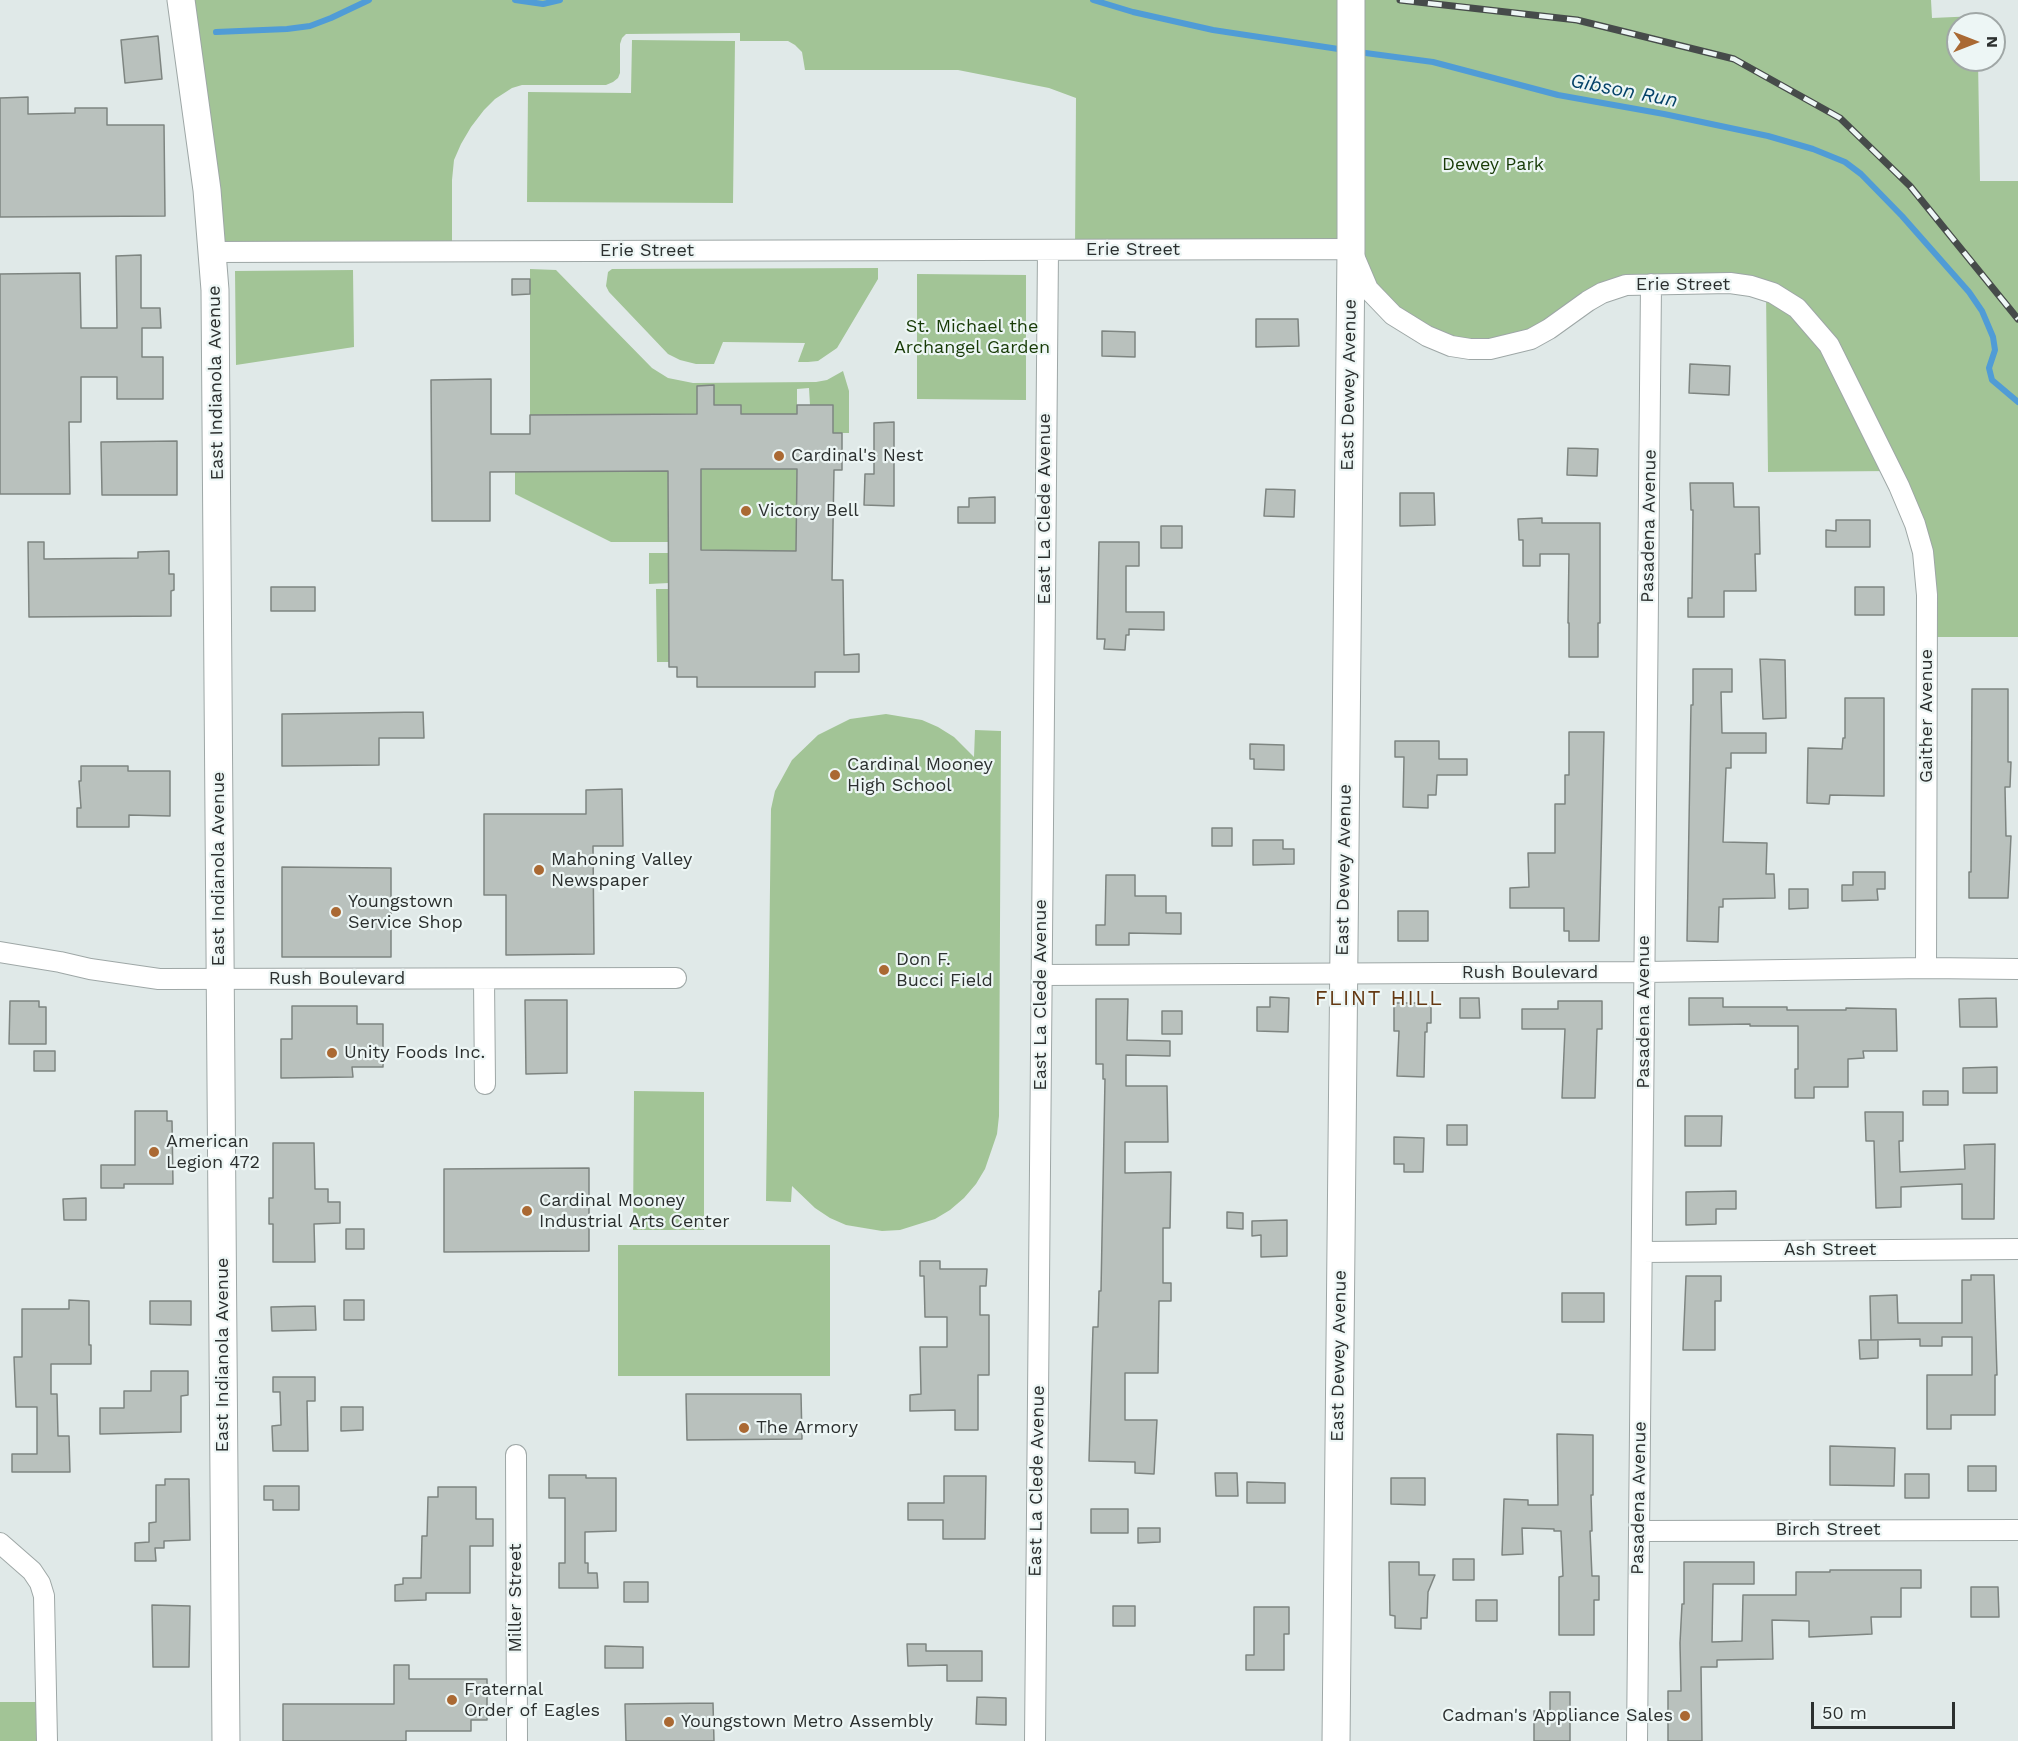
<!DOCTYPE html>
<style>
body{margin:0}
#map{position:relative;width:2018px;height:1741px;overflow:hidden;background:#e0e9e8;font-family:"Work Sans",sans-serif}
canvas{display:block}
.north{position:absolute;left:1946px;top:12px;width:60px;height:60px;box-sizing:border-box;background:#edf6f5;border:2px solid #a0a7a6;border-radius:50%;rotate:90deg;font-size:16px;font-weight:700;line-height:24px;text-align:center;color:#2c302f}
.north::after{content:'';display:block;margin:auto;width:21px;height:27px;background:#aa6933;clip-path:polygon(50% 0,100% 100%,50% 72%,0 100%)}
.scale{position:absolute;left:1811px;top:1702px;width:144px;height:27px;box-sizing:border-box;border:3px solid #2c302f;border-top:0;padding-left:8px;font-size:18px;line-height:21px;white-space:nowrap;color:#2c302f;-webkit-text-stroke:4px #edf6f5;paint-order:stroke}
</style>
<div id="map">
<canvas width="2018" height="1741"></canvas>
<div class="north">N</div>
<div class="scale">50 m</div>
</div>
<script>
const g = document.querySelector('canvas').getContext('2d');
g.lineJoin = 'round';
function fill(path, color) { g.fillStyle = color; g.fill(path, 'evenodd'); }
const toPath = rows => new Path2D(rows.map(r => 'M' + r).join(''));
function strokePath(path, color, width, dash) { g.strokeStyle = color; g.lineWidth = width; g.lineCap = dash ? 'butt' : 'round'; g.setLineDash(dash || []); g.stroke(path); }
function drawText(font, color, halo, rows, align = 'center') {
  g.font = font + ' "Work Sans",sans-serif'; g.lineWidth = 4.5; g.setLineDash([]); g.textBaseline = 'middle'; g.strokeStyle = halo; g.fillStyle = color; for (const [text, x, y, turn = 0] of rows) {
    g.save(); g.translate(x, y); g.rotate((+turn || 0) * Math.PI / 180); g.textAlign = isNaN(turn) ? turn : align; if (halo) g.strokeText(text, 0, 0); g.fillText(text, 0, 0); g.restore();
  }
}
const green = toPath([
 [181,0,1931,0,1932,18,1977,16,1978,24,1958,24,1958,60,1978,60,1980,181,2018,181,2018,637,1927,637,1927,595,1892,471,1768,472,1766,291,1618,287,1549,329,1470,349,1393,315,1350,249,1075,250,1076,98,1049,88,958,70,805,70,802,52,795,45,788,41,740,41,740,33,626,34,622,38,620,44,620,73,618,78,613,82,606,85,522,85,512,88,495,99,484,110,471,127,461,144,454,160,452,180,452,252,212,252],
 [632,40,735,41,733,203,527,202,528,92,631,93],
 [878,268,878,279,837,348,818,361,808,362,798,362,805,343,723,342,714,364,696,364,680,360,668,354,609,292,606,286,608,272,612,269],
 [530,269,556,270,652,368,668,378,693,383,816,382,827,380,843,371,849,391,849,433,833,433,833,405,810,405,809,388,797,389,797,414,741,414,741,405,714,405,713,385,697,386,697,419,687,414,530,415],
 [353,270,354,347,236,365,235,271],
 [917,274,1026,275,1026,400,917,399],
 [701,469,797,469,796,551,701,550],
 [668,471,668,542,611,542,515,494,515,472],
 [649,553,668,553,669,583,649,584],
 [656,589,669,589,669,662,657,662],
 [886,714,922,720,938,727,954,737,974,757,975,730,1001,731,999,1116,997,1134,985,1169,976,1184,964,1198,950,1210,935,1219,900,1230,882,1231,846,1225,830,1218,815,1208,792,1186,791,1202,766,1201,771,809,775,791,792,760,818,735,850,719],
 [634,1091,704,1092,704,1230,633,1230],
 [618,1245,830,1245,830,1376,618,1376],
 [0,1702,36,1702,36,1741,0,1741]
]);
const stream = toPath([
 [515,0,543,4,560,0],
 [1093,0,1133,12,1213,30,1345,50],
 [216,32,287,29,310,26,331,18,369,0],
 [1358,52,1433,62,1558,95,1664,114,1768,136,1813,149,1845,162,1861,174,1902,216,1969,292,1982,311,1993,337,1995,350,1989,368,1992,380,2018,402]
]);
const building = toPath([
 [158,36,162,79,125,83,121,40,158,36],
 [28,97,28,114,75,113,75,108,107,108,107,125,164,125,165,216,0,217,0,98,28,97],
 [141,255,141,308,160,308,161,328,142,328,142,357,163,357,163,399,117,399,117,377,81,377,81,422,69,422,70,494,0,494,0,274,80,273,81,328,117,328,116,256,141,255],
 [512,279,530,279,530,294,512,295,512,279],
 [1256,319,1298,319,1299,346,1256,347,1256,319],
 [1102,331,1135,332,1135,357,1102,356,1102,331],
 [1690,364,1730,366,1729,395,1689,393,1690,364],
 [491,379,491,434,530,434,530,415,697,414,697,386,714,385,714,405,741,405,741,414,797,414,797,405,833,405,833,433,842,433,842,470,834,470,832,580,843,580,844,655,859,654,859,672,815,672,815,687,697,687,697,677,677,677,677,667,669,667,668,471,490,472,490,521,432,521,431,380,491,379],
 [701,469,797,469,796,551,701,550,701,469],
 [894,422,894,506,864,505,865,474,874,474,874,423,894,422],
 [177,441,177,495,102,495,101,442,177,441],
 [1568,448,1598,449,1597,476,1567,475,1568,448],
 [1690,483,1733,483,1734,507,1759,507,1760,554,1755,554,1756,591,1724,591,1724,617,1688,617,1688,598,1692,598,1693,510,1691,510,1690,483],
 [1266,489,1295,490,1294,517,1264,516,1266,489],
 [1400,493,1434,493,1435,525,1400,526,1400,493],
 [995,497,995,523,958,523,958,507,969,507,969,498,995,497],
 [1542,518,1542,523,1600,523,1600,623,1598,623,1598,657,1569,657,1569,623,1568,623,1569,554,1540,554,1540,566,1523,566,1523,540,1519,540,1518,519,1542,518],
 [1836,520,1870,520,1870,547,1826,547,1826,530,1836,531,1836,520],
 [1161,526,1182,526,1182,548,1161,548,1161,526],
 [28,542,44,542,44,559,138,558,138,552,169,551,169,574,174,574,174,590,171,591,171,616,29,617,28,542],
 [1099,542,1139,542,1139,566,1126,566,1126,612,1164,612,1164,630,1129,629,1129,635,1126,635,1125,650,1104,649,1105,639,1097,639,1099,542],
 [271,587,315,587,315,611,271,611,271,587],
 [1855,587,1884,587,1884,615,1855,615,1855,587],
 [1760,659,1785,660,1786,718,1763,719,1760,659],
 [1693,669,1732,669,1732,692,1721,692,1722,733,1766,733,1766,753,1731,753,1731,768,1726,768,1723,842,1767,843,1766,874,1774,874,1775,898,1723,899,1723,907,1719,907,1718,942,1687,941,1691,705,1693,705,1693,669],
 [1972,689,2008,689,2008,762,2011,762,2010,787,2005,787,2006,836,2011,836,2008,898,1969,898,1969,872,1971,872,1972,689],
 [1845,698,1884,698,1884,796,1830,795,1829,804,1807,803,1808,748,1842,749,1843,738,1845,738,1845,698],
 [423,712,424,738,379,738,379,765,282,766,282,714,423,712],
 [1569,732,1604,732,1599,941,1569,941,1569,931,1564,931,1564,908,1510,908,1510,888,1529,887,1528,853,1555,853,1555,804,1565,804,1565,775,1569,775,1569,732],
 [1395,741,1439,741,1439,759,1467,759,1467,775,1437,775,1436,795,1428,795,1428,808,1403,807,1404,757,1395,757,1395,741],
 [1250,744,1284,745,1284,770,1254,769,1254,759,1250,759,1250,744],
 [81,766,128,766,128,771,170,771,170,816,129,815,129,827,77,827,77,808,81,808,79,781,81,781,81,766],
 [622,789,623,846,593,846,594,954,506,955,506,895,484,895,484,814,586,814,586,790,622,789],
 [1212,828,1232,828,1232,846,1212,846,1212,828],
 [1253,840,1283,840,1283,849,1294,849,1294,864,1253,865,1253,840],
 [282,867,391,868,391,957,282,957,282,867],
 [1853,872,1885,872,1885,889,1877,889,1878,900,1842,901,1842,885,1853,885,1853,872],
 [1106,875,1135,875,1135,896,1166,896,1166,913,1181,913,1181,934,1129,933,1129,945,1096,945,1096,925,1105,925,1106,875],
 [1789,889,1808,889,1808,908,1789,909,1789,889],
 [1398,911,1428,911,1428,941,1398,941,1398,911],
 [1270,997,1289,998,1288,1032,1257,1031,1257,1007,1270,1007,1270,997],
 [1460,998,1479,998,1480,1018,1460,1018,1460,998],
 [1689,998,1723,998,1723,1007,1787,1007,1787,1010,1846,1010,1846,1008,1896,1009,1897,1051,1863,1051,1864,1058,1848,1059,1848,1087,1814,1087,1814,1098,1795,1098,1795,1069,1798,1069,1798,1026,1750,1026,1750,1024,1689,1025,1689,998],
 [1996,998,1997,1027,1960,1027,1959,999,1996,998],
 [1096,999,1128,999,1127,1040,1170,1041,1170,1056,1126,1055,1126,1086,1167,1086,1168,1142,1125,1142,1125,1173,1171,1172,1170,1228,1163,1228,1163,1283,1171,1283,1171,1301,1159,1301,1158,1373,1125,1373,1125,1420,1157,1420,1154,1474,1135,1473,1135,1462,1089,1461,1093,1327,1098,1327,1099,1291,1101,1291,1105,1079,1103,1079,1103,1064,1096,1064,1096,999],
 [525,1000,567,1000,567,1073,526,1074,525,1000],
 [10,1001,39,1001,39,1007,46,1007,46,1044,9,1044,10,1001],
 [1558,1001,1602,1001,1602,1029,1597,1029,1595,1098,1562,1098,1565,1029,1522,1029,1522,1009,1558,1009,1558,1001],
 [1394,1003,1431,1003,1431,1023,1427,1023,1427,1032,1425,1032,1424,1077,1397,1076,1399,1031,1394,1031,1394,1003],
 [292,1006,357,1006,357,1024,383,1024,383,1067,352,1067,353,1077,281,1078,281,1039,292,1039,292,1006],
 [1162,1011,1182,1011,1182,1034,1162,1034,1162,1011],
 [34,1051,55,1051,55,1071,34,1071,34,1051],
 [1997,1067,1997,1093,1963,1093,1963,1068,1997,1067],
 [1923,1091,1948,1091,1948,1105,1923,1105,1923,1091],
 [135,1111,167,1111,167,1121,172,1121,173,1184,124,1184,124,1188,101,1188,101,1165,135,1165,135,1111],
 [1865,1112,1903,1112,1903,1141,1899,1141,1900,1172,1965,1169,1964,1145,1995,1144,1994,1219,1962,1219,1962,1184,1901,1187,1901,1207,1876,1208,1874,1141,1866,1141,1865,1112],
 [1685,1116,1722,1116,1721,1146,1685,1146,1685,1116],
 [1447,1125,1467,1125,1467,1145,1447,1145,1447,1125],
 [1394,1137,1424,1138,1423,1172,1404,1172,1404,1164,1394,1164,1394,1137],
 [273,1143,314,1143,315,1189,328,1189,328,1202,340,1202,340,1223,314,1224,315,1262,273,1262,273,1224,269,1224,269,1198,273,1198,273,1143],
 [589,1168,589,1251,444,1252,444,1169,589,1168],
 [1736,1191,1736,1209,1716,1209,1716,1224,1686,1225,1686,1192,1736,1191],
 [86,1198,86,1220,64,1220,63,1199,86,1198],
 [1227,1212,1243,1213,1243,1229,1227,1228,1227,1212],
 [1287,1220,1287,1256,1261,1257,1261,1235,1252,1236,1252,1221,1287,1220],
 [346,1229,364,1229,364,1249,346,1249,346,1229],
 [920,1261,940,1261,940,1269,987,1269,986,1286,980,1286,980,1315,989,1315,989,1375,978,1375,978,1430,955,1430,955,1410,910,1411,910,1395,921,1394,920,1347,947,1347,947,1317,925,1317,924,1276,920,1276,920,1261],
 [1971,1275,1994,1275,1997,1375,1995,1375,1995,1415,1951,1415,1951,1429,1927,1429,1927,1375,1972,1375,1972,1337,1942,1337,1942,1346,1920,1346,1920,1339,1871,1340,1870,1296,1897,1295,1898,1323,1962,1323,1962,1280,1971,1280,1971,1275],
 [1686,1276,1721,1276,1721,1301,1715,1301,1715,1350,1683,1350,1686,1276],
 [1562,1293,1604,1293,1604,1322,1562,1322,1562,1293],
 [69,1300,89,1301,89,1345,91,1345,91,1364,51,1364,51,1394,57,1394,58,1436,69,1436,70,1472,12,1472,12,1454,37,1454,37,1407,16,1407,14,1357,22,1357,22,1309,69,1309,69,1300],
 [344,1300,364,1300,364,1320,344,1320,344,1300],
 [150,1301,191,1301,191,1325,150,1324,150,1301],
 [315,1306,316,1330,272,1331,271,1307,315,1306],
 [1859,1340,1878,1340,1878,1358,1860,1359,1859,1340],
 [151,1371,188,1371,188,1395,181,1396,181,1432,100,1434,100,1408,124,1408,124,1391,151,1391,151,1371],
 [273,1377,315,1377,315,1401,307,1401,308,1451,273,1451,272,1426,281,1425,280,1392,273,1392,273,1377],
 [686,1394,801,1394,802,1439,687,1440,686,1394],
 [341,1407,363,1407,363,1430,341,1431,341,1407],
 [1557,1434,1593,1435,1593,1495,1591,1495,1592,1531,1590,1531,1592,1576,1599,1576,1599,1600,1594,1600,1594,1635,1559,1635,1559,1577,1563,1576,1561,1531,1554,1531,1554,1529,1522,1528,1523,1554,1502,1555,1504,1499,1528,1500,1528,1505,1558,1505,1557,1434],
 [1830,1446,1895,1448,1894,1486,1830,1485,1830,1446],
 [1968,1466,1996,1466,1996,1491,1968,1491,1968,1466],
 [1215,1473,1237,1473,1238,1496,1216,1496,1215,1473],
 [1905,1474,1929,1474,1929,1498,1905,1498,1905,1474],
 [549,1475,586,1475,586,1478,616,1478,616,1531,585,1532,585,1563,588,1563,588,1573,597,1573,598,1588,559,1588,559,1563,565,1563,565,1498,549,1498,549,1475],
 [944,1476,986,1476,985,1539,943,1539,943,1520,908,1520,908,1503,944,1503,944,1476],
 [1391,1478,1425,1478,1425,1505,1391,1504,1391,1478],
 [165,1479,189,1479,190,1540,164,1541,164,1548,155,1548,156,1561,135,1561,135,1543,149,1542,149,1523,156,1522,156,1485,165,1485,165,1479],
 [1247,1482,1285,1483,1285,1503,1247,1503,1247,1482],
 [264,1486,299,1486,299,1510,273,1510,273,1500,264,1500,264,1486],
 [438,1487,476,1487,476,1519,493,1519,493,1546,470,1546,470,1593,426,1593,426,1600,395,1601,395,1585,403,1584,403,1578,421,1578,422,1536,427,1536,428,1497,438,1497,438,1487],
 [1091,1509,1128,1509,1128,1533,1091,1533,1091,1509],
 [1138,1528,1160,1528,1160,1542,1138,1543,1138,1528],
 [1453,1559,1474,1559,1474,1580,1453,1580,1453,1559],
 [1389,1562,1419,1562,1419,1575,1435,1575,1428,1592,1427,1618,1421,1618,1421,1629,1395,1628,1395,1616,1390,1615,1389,1562],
 [1684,1562,1754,1562,1754,1584,1713,1584,1712,1642,1742,1641,1743,1595,1796,1595,1796,1572,1830,1572,1830,1570,1921,1570,1921,1588,1901,1588,1901,1617,1871,1617,1872,1634,1809,1637,1809,1621,1772,1620,1773,1659,1717,1660,1717,1667,1701,1667,1702,1741,1668,1741,1668,1691,1681,1691,1680,1643,1682,1604,1684,1604,1684,1562],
 [624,1582,648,1582,648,1602,624,1602,624,1582],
 [1971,1587,1998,1587,1999,1617,1971,1617,1971,1587],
 [1476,1600,1497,1600,1497,1621,1476,1621,1476,1600],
 [152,1605,190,1606,189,1667,153,1667,152,1605],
 [1113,1606,1135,1606,1135,1626,1113,1626,1113,1606],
 [1254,1607,1289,1607,1289,1634,1284,1634,1284,1670,1246,1670,1246,1655,1254,1655,1254,1607],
 [907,1644,926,1644,926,1651,982,1651,982,1681,947,1681,947,1665,908,1666,907,1644],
 [605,1646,643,1647,643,1668,605,1668,605,1646],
 [394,1665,409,1665,409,1679,487,1679,487,1720,471,1720,471,1731,406,1731,406,1741,283,1741,283,1704,394,1704,394,1665],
 [1550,1692,1570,1692,1570,1741,1534,1741,1534,1711,1550,1711,1550,1692],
 [977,1697,1006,1698,1006,1725,976,1724,977,1697],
 [713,1703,714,1741,626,1741,625,1704,713,1703]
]);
const street = toPath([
 [212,252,1351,249,1368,289,1393,315,1427,336,1451,346,1470,349,1490,349,1531,339,1549,329,1588,301,1602,293,1626,285,1730,283,1751,286,1773,293,1797,308,1829,345,1899,486,1915,524,1923,552,1927,595,1926,968],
 [0,952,60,962,90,969,159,979,676,978],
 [1042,975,1644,972,1926,968,2018,969],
 [484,979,485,1084],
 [1642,1252,2018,1249],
 [516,1455,517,1741],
 [1639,1531,2018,1530],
 [0,1543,32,1571,40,1583,44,1596,47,1741],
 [1035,1741,1048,250],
 [1637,1741,1651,284]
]);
const secondary = toPath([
 [181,0,207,190,215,290,226,1741],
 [1336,1741,1351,249,1351,0]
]);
const rail = toPath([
 [1400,0,1577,20,1734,59,1840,118,1910,186,2018,319]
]);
const markers = [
 [779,456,6,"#aa6933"],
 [746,511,6,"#aa6933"],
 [835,775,6,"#aa6933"],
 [539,870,6,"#aa6933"],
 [336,912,6,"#aa6933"],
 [884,970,6,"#aa6933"],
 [332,1053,6,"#aa6933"],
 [154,1152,6,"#aa6933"],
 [527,1211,6,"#aa6933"],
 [744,1428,6,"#aa6933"],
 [452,1700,6,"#aa6933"],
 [1685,1716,6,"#aa6933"],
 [669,1722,6,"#aa6933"]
];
const parkNames = [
 ["Dewey Park",1493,165],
 ["St. Michael the",972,327],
 ["Archangel Garden",972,348]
];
const streetNames = [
 ["Erie Street",1133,250],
 ["Erie Street",647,251],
 ["Erie Street",1683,285],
 ["East Indianola Avenue",216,383,-91],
 ["East Dewey Avenue",1349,385,-89],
 ["East La Clede Avenue",1045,509,-90],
 ["Pasadena Avenue",1649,526,-89],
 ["Gaither Avenue",1927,716,-90],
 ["East Indianola Avenue",219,869,-90],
 ["East Dewey Avenue",1344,870,-89],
 ["Rush Boulevard",1530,973],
 ["Rush Boulevard",337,979],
 ["East La Clede Avenue",1041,995,-90],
 ["Pasadena Avenue",1644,1012,-90],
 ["Ash Street",1830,1250],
 ["East Indianola Avenue",223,1355,-90],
 ["East Dewey Avenue",1339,1356,-89],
 ["East La Clede Avenue",1037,1481,-89],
 ["Pasadena Avenue",1639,1498,-89],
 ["Birch Street",1828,1530],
 ["Miller Street",516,1598,-90]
];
const poiNames = [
 ["Cardinal's Nest",791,456],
 ["Victory Bell",758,511],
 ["Cardinal Mooney",847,765],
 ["High School",847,786],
 ["Mahoning Valley",551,860],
 ["Newspaper",551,881],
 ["Youngstown",348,902],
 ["Service Shop",348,923],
 ["Don F.",896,960],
 ["Bucci Field",896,981],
 ["Unity Foods Inc.",344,1053],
 ["American",166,1142],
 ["Legion 472",166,1163],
 ["Cardinal Mooney",539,1201],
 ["Industrial Arts Center",539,1222],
 ["The Armory",756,1428],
 ["Fraternal",464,1690],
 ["Order of Eagles",464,1711],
 ["Cadman's Appliance Sales",1673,1716,"right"],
 ["Youngstown Metro Assembly",681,1722]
];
const waterNames = [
 ["Gibson Run",1624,91,11]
];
const quarterNames = [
 ["FLINT HILL",1379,999]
];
fill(green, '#a2c496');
strokePath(stream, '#509cd6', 6);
fill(building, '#b9c1bd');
strokePath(building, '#7e8581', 1.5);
strokePath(street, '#9ea7a6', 22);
strokePath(secondary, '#9ea7a6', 29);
strokePath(street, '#fff', 20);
strokePath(secondary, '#fff', 27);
strokePath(rail, '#464b4a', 7);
strokePath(rail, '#edf6f5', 4.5, [14]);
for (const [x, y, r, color] of markers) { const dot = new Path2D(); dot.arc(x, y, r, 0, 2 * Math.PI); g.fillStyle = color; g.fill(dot); strokePath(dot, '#edf6f5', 2); }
drawText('18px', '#173a06', '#edf6f5', parkNames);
drawText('18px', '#2c302f', '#edf6f5', streetNames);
drawText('18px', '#2c302f', '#edf6f5', poiNames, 'left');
drawText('italic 20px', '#044268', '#edf6f5', waterNames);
g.letterSpacing = '1.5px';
drawText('21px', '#643812', '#edf6f5', quarterNames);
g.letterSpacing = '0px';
</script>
